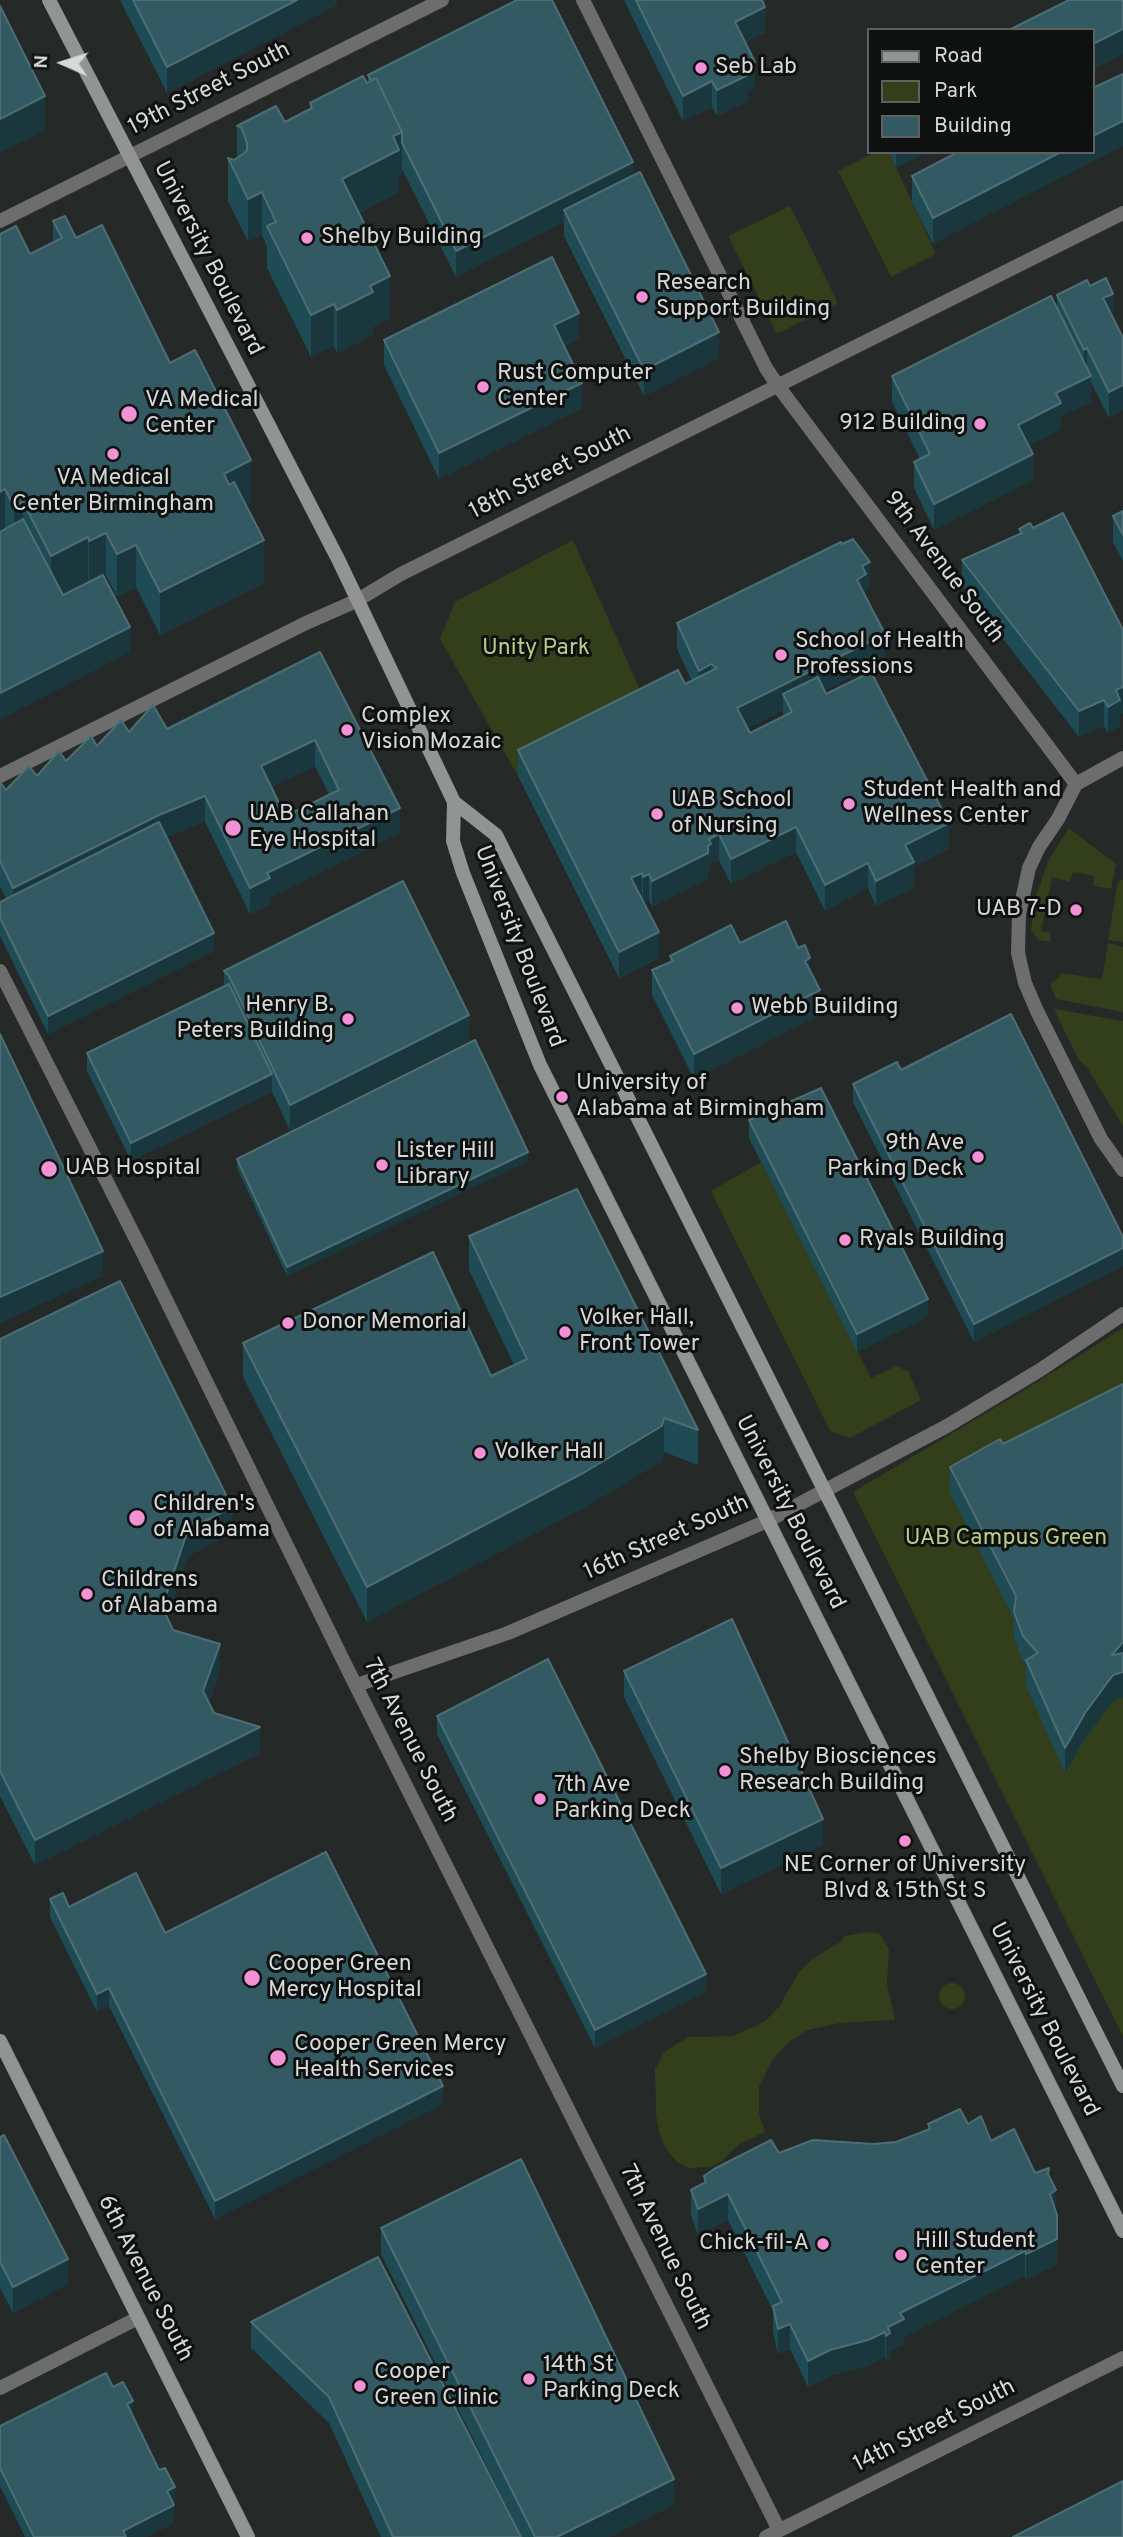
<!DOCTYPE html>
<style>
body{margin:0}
#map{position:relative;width:1123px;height:2537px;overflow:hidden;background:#252928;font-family:Overpass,sans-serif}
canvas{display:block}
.legend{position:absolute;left:867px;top:28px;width:228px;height:126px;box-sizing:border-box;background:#0f1111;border:2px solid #5f6161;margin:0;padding:9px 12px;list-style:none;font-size:21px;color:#d7d9d9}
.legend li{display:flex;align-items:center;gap:14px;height:35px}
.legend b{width:35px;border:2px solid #5f6161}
.north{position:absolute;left:28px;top:28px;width:70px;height:70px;-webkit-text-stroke:5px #0f1111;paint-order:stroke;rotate:273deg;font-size:19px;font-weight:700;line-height:28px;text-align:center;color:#d7d9d9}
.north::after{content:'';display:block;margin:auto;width:24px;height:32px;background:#d7d9d9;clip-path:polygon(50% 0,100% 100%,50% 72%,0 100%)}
</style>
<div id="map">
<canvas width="1123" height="2537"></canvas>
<ul class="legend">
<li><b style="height:9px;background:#929493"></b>Road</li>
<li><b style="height:19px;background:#333e1b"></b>Park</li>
<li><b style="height:19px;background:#335a62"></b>Building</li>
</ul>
<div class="north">N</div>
</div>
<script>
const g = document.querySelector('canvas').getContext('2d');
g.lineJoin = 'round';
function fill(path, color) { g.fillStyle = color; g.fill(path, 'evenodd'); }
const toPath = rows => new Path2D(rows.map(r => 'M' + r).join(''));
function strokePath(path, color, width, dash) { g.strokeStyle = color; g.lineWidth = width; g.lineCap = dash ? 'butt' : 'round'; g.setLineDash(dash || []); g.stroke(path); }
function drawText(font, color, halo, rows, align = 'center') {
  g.font = font + ' Overpass,sans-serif'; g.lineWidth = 6; g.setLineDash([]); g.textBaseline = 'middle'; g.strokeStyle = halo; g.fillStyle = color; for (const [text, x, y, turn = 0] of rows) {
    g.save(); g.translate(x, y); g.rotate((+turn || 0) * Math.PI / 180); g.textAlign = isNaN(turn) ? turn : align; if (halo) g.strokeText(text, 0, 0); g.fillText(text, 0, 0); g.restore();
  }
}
const green = toPath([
 [876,152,889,152,936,254,891,277,838,171],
 [790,206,838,303,777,334,728,236],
 [573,540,649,710,518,776,440,639,455,602],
 [1069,828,1116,864,1111,889,1094,886,1094,876,1073,872,1070,882,1052,877,1041,931,1051,933,1050,942,1038,940,1031,930,1035,899,1049,859],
 [1123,880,1123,942,1108,940,1118,881],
 [1108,943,1123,947,1123,1012,1056,999,1050,984,1060,977,1060,973,1102,979],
 [1054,1009,1123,1021,1123,1126,1086,1066,1079,1061],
 [761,1162,871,1378,896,1366,908,1371,921,1400,850,1438,830,1431,711,1191],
 [1123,1328,1123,2036,853,1492,1018,1394],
 [868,1932,880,1934,889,1949,887,1984,895,2020,840,2023,808,2030,789,2042,773,2059,759,2087,759,2113,765,2132,738,2145,722,2161,711,2167,689,2168,677,2162,665,2147,659,2132,656,2115,655,2069,664,2052,688,2037,733,2036,764,2022,779,2007,799,1972,811,1960,840,1942,845,1936],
 '939 1996a13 13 0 1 1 26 0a13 13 0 1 1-26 0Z'
]);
const minor = toPath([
 [1076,784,1058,819,1039,847,1029,868,1019,914,1018,953,1025,983,1037,1011,1101,1139,1123,1170]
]);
const tertiary = toPath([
 [583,0,766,368,778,386,1076,784,1123,758],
 [0,221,442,0],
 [0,776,306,623,356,601,401,574,1123,213],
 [0,971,143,1253,349,1672,779,2530],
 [357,1685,508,1633,767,1521,947,1426,1040,1370,1123,1314],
 [0,2388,138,2318],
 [766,2537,1123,2358]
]);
const secondary = toPath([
 [49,0,338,559,454,802,496,835,1123,2086],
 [454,802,453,841,463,873,540,1065,1123,2231],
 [0,2041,248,2537]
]);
const wall = toPath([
 [120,0,337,0,337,5,167,93],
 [624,0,762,0,765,32,746,42,755,88,748,91,748,101,717,116,712,107,683,121],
 [368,75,633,176,719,358,644,396,564,236,564,222,456,277,402,169,402,174,399,176,399,192,359,213,390,318,373,327,373,335,337,353,334,346,311,357,267,268,267,247,262,235,248,241,228,201,228,158,234,160,237,158,237,126,285,122,310,109,310,103,368,82],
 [889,152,929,152,896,167],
 [957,152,1093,152,933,244,912,202,912,176],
 [53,221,76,238,170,363,251,503,246,505,264,583,160,635,136,587,117,597,106,575,104,576,130,652,0,719,0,234,30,254,53,242],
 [88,580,89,582,63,595,62,593],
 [1090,286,1113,294,1109,418,1091,382,1091,402,1061,416,1061,429,1028,446,1033,480,934,530,914,488,914,462,920,459,892,402,892,376,1057,308,1057,295],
 [579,338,564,346,582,408,439,479,384,365,384,340],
 [1123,511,1123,561,1113,542,1113,516],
 [1033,528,1123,630,1123,713,1120,714,1120,726,1108,733,1104,726,1079,737,962,586,962,560,1019,534,1019,529],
 [870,588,866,589,866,599,885,660,825,690,949,849,914,866,914,888,876,906,868,888,825,911,796,852,731,884,719,860,711,863,711,870,708,871,708,879,652,907,649,900,644,902,659,958,619,978,518,776,518,750,692,681,677,649,677,623],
 [783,710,783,716,750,733,747,728],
 [320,652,400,833,270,898,270,904,250,914,205,822,166,837,214,951,48,1034,0,936,0,902,6,899,0,886,0,782,6,790,97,746,129,732,167,729],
 [315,766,329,794,294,812,281,807,271,787],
 [740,943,798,948,810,970,820,1015,694,1079,652,995,652,970,670,962,670,956],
 [224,971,469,1040,290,1130,272,1092,131,1161,87,1071,87,1053,224,986],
 [901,1070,1123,1237,1123,1266,974,1342,853,1102,853,1084],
 [749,1120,928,1317,857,1352,749,1138],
 [237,1159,528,1161,287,1276,237,1168],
 [469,1236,698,1430,698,1465,664,1452,662,1461,585,1507,367,1622,243,1377,243,1343,491,1376,514,1365,469,1270],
 [0,1339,232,1533,188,1556,167,1617,173,1630,220,1670,209,1702,214,1713,260,1753,35,1865,0,1796],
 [950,1467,1113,1701,1085,1739,1065,1773,1026,1686,1026,1664,1023,1662,1014,1638,1014,1619,950,1493],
 [624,1671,823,1845,721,1894,624,1697],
 [437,1716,706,1992,595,2048,437,1734],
 [50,1899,69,1907,165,1933,443,2104,215,2219,109,2006,97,2012,50,1917],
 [928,2124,968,2124,1035,2173,1049,2175,1056,2212,1057,2264,1026,2280,1025,2276,904,2337,904,2345,890,2351,890,2359,886,2361,885,2357,868,2366,830,2376,808,2387,790,2349,778,2354,773,2332,773,2311,728,2220,698,2235,691,2215,691,2190,704,2183,704,2176,779,2153,896,2142,928,2129],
 [0,2137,68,2284,13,2313,0,2288],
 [381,2228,674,2505,609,2537,522,2537,381,2254],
 [251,2322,521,2537,381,2537,329,2423,251,2348],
 [113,2387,133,2417,175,2505,174,2506,174,2523,146,2537,25,2537,0,2486,0,2426]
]);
const shadedWall = toPath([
 [297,0,337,0,337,5,167,93,167,67],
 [765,7,765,32,735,47,735,22],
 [1123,29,1123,55,1093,69,1093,44],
 [755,62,755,88,748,91,748,101,717,116,717,90,744,68],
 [712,81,712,107,683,121,683,96],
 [45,96,45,131,0,153,0,119],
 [1123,121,1123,146,933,244,933,218,1061,152,1093,152,1093,136],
 [402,132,402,174,399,176,399,192,342,221,342,179,393,136],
 [896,152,929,152,896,167],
 [633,162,633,188,564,210,564,222,456,277,456,251],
 [262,192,262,235,248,241,248,199],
 [390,276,390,318,373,327,373,335,337,353,337,310,370,286],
 [1113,294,1113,319,1103,298],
 [334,304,334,346,311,357,311,315],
 [579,313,579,338,554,351,554,325],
 [719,332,719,358,644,396,644,370],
 [1087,348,1087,374,1084,375,1084,350],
 [1091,376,1091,402,1061,416,1061,429,1018,451,1018,425,1056,393],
 [582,383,582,408,439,479,439,453],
 [1123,385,1123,410,1109,418,1109,392],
 [1033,454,1033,480,934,530,934,504],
 [251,460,251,503,224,516,224,474],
 [5,489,5,532,0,535,0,492],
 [23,502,23,545,14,550,14,507],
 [106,533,106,575,89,583,89,541],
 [88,537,88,580,51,598,51,556],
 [264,540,264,583,160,635,160,592],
 [136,545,136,587,117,597,117,554],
 [870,562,870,588,866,589,866,600,857,580,862,566],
 [130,627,130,652,0,719,0,693],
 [885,634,885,660,790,707,783,694,783,710,737,733,737,708],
 [711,664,711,689,699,697,699,671],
 [1123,687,1123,713,1120,714,1120,726,1108,733,1108,707,1116,690],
 [1104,700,1104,726,1079,737,1079,711],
 [315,740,315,766,261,792,261,766],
 [205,796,205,822,159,840,13,913,13,888,159,815],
 [400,808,400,833,270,898,270,904,250,914,250,888,267,873],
 [949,823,949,849,914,866,914,888,876,906,876,881,905,845],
 [796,827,796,852,731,884,731,859],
 [719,834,719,860,711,863,711,870,708,871,708,879,652,907,652,881,709,839],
 [868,863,868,888,825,911,825,885],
 [642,873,642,898,631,878],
 [649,874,649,900,643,903,643,877],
 [659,932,659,958,619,978,619,952],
 [214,933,214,951,48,1034,48,1016],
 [810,958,810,984,805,961],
 [820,990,820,1015,694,1079,694,1054],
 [469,1015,469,1040,290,1130,290,1105],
 [272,1074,272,1092,131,1161,131,1143],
 [528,1152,528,1161,287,1276,287,1267],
 [1123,1248,1123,1266,974,1342,974,1324],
 [103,1251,103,1276,0,1323,0,1297],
 [928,1299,928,1317,857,1352,857,1334],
 [664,1418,664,1452,662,1461,585,1507,367,1622,367,1587],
 [232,1507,232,1533,188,1556,162,1632,162,1607,188,1530],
 [1123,1642,1123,1698,1113,1701,1085,1739,1065,1773,1065,1748,1112,1655],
 [220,1644,220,1670,203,1717,203,1691],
 [260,1727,260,1753,35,1865,35,1840],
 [823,1819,823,1845,721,1894,721,1868],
 [706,1974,706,1992,595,2048,595,2030],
 [109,1988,109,2006,97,2012,97,1994],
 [443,2086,443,2104,215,2219,215,2201],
 [1056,2190,1056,2215,1050,2194],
 [728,2194,728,2220,698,2235,698,2209],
 [1057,2239,1057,2264,1026,2280,1026,2254],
 [1025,2251,1025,2276,904,2337,904,2345,890,2351,890,2359,886,2361,886,2336,888,2327,900,2313],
 [68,2259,68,2284,13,2313,13,2287],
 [790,2324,790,2349,778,2354,778,2329],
 [885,2332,885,2357,868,2366,830,2376,808,2387,808,2361,830,2350],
 [133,2401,133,2419,127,2404],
 [674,2479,674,2505,609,2537,557,2537],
 [175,2487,174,2523,146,2537,123,2537,123,2531,167,2491]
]);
const building = toPath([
 [133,0,297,0,167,67,133,0],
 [517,0,552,0,633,162,456,251,402,143,402,132,376,78,371,81,368,75,517,0],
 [636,0,762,0,765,7,735,22,755,62,744,68,748,75,717,90,712,81,683,96,636,0],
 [1069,0,1123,0,1123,29,1093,44,1093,30,1009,30,1069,0],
 [0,6,45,96,0,119,0,6],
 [1123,74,1123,121,1093,136,1093,88,1123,74],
 [363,76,367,83,376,78,402,132,393,136,399,150,342,179,390,276,370,286,373,292,337,310,334,304,311,315,267,226,276,222,262,192,248,199,228,158,234,160,247,151,247,143,241,127,237,126,276,106,285,122,312,108,310,103,363,76],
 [958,152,1061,152,933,218,912,176,958,152],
 [640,172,719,332,644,370,564,210,640,172],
 [65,216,76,238,102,225,170,363,195,350,251,460,224,474,229,485,234,482,264,540,160,592,136,545,117,554,106,533,89,541,88,537,51,556,23,502,14,507,5,489,0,492,0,234,16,226,30,254,62,238,53,221,65,216],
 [552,257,579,313,554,325,582,383,439,453,384,340,552,257],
 [1106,278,1113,294,1103,298,1123,338,1123,385,1109,392,1087,348,1084,350,1057,295,1087,280,1090,286,1106,278],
 [1051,296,1091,376,1056,393,1061,403,1018,425,1033,454,934,504,914,462,930,454,892,376,1051,296],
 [1123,511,1123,535,1113,516,1123,511],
 [1063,513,1123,630,1123,687,1116,690,1120,700,1108,707,1104,700,1079,711,962,560,1022,533,1019,529,1030,523,1033,528,1063,513],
 [23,519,63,595,103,575,130,627,0,693,0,532,23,519],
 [853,539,870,562,862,566,866,574,857,580,885,634,737,708,750,733,792,712,783,694,818,677,826,694,871,672,949,823,905,845,914,862,876,881,868,863,825,885,796,827,731,859,719,834,709,839,711,844,708,846,708,853,652,881,649,874,643,877,642,873,631,878,659,932,619,952,518,750,678,670,685,684,717,668,711,664,699,671,677,623,841,542,842,544,853,539],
 [320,652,400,808,267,873,270,878,250,888,205,796,159,815,13,888,0,861,0,782,6,790,29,766,37,776,59,751,66,761,91,736,97,746,121,720,129,732,153,705,167,729,320,652],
 [315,740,339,790,294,812,289,803,281,807,261,766,315,740],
 [159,822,214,933,48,1016,0,918,0,902,159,822],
 [403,881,469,1015,290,1105,229,976,224,971,403,881],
 [786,921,798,948,805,945,810,958,805,961,820,990,694,1054,652,970,673,961,670,956,731,925,740,943,786,921],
 [229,984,272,1074,131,1143,87,1053,229,984],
 [1011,1014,1123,1237,1123,1248,974,1324,853,1084,897,1062,901,1070,1011,1014],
 [0,1034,103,1251,0,1297,0,1034],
 [475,1040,528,1152,287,1267,237,1159,475,1040],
 [821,1088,928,1299,857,1334,749,1120,821,1088],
 [577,1189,698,1430,664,1418,662,1426,585,1472,367,1587,243,1343,433,1252,491,1376,527,1359,469,1236,577,1189],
 [120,1281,232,1507,188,1530,162,1607,173,1630,220,1644,203,1691,214,1713,260,1727,35,1840,0,1771,0,1339,120,1281],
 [1123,1384,1123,1642,1112,1655,1123,1653,1123,1672,1113,1675,1085,1713,1065,1748,1026,1660,1038,1653,1023,1636,1014,1612,1016,1596,950,1467,1000,1439,1003,1444,1123,1384],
 [732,1619,823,1819,721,1868,624,1671,732,1619],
 [548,1659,706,1974,595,2030,437,1716,548,1659],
 [326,1852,443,2086,215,2201,109,1988,97,1994,50,1899,63,1893,69,1907,136,1873,165,1933,326,1852],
 [960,2109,968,2124,981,2116,991,2141,1014,2129,1035,2173,1049,2168,1048,2174,1056,2190,1050,2194,1057,2215,1057,2239,1026,2254,1025,2251,900,2313,904,2319,888,2327,890,2333,886,2336,885,2332,868,2340,830,2350,808,2361,790,2324,778,2329,773,2306,782,2302,728,2194,698,2209,691,2190,706,2182,704,2176,714,2169,771,2140,779,2153,813,2140,873,2144,896,2142,930,2129,928,2124,960,2109],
 [4,2135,68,2259,13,2287,0,2262,0,2137,4,2135],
 [521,2159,674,2479,557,2537,535,2537,381,2228,521,2159],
 [378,2257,521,2537,393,2537,329,2397,251,2322,378,2257],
 [106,2373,113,2387,123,2382,133,2401,127,2404,159,2470,165,2468,175,2487,167,2491,174,2505,123,2531,126,2537,34,2537,0,2468,0,2426,106,2373],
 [1123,2481,1123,2537,1013,2537,1123,2481]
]);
const markers = [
 [701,68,7,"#f391d6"],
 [307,238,7,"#f391d6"],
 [642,297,7,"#f391d6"],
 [483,387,7,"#f391d6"],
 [129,414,9,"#f391d6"],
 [980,424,7,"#f391d6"],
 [113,454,7,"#f391d6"],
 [781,655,7,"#f391d6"],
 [347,730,7,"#f391d6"],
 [849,804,7,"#f391d6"],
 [657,814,7,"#f391d6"],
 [233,828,9,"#f391d6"],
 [1076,910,7,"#f391d6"],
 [737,1008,7,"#f391d6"],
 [348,1019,7,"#f391d6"],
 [562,1097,7,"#f391d6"],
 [978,1157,7,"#f391d6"],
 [382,1165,7,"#f391d6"],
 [49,1169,9,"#f391d6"],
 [845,1240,7,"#f391d6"],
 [288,1323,7,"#f391d6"],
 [565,1332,7,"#f391d6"],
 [480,1453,7,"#f391d6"],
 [137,1518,9,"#f391d6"],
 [87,1594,7,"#f391d6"],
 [725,1771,7,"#f391d6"],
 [540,1799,7,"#f391d6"],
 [905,1841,7,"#f391d6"],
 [252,1978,9,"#f391d6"],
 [278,2058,9,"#f391d6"],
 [823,2244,7,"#f391d6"],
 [901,2255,7,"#f391d6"],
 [529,2379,7,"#f391d6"],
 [360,2386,7,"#f391d6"]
];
const poiNames = [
 ["Seb Lab",715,68],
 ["Shelby Building",321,238],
 ["Research",656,284],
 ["Support Building",656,310],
 ["Rust Computer",497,374],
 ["Center",497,400],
 ["VA Medical",145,401],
 ["Center",145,427],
 ["912 Building",966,424,"right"],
 ["VA Medical",113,479,"center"],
 ["Center Birmingham",113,505,"center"],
 ["School of Health",795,642],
 ["Professions",795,668],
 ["Complex",361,717],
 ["Vision Mozaic",361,743],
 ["Student Health and",863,791],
 ["Wellness Center",863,817],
 ["UAB School",671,801],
 ["of Nursing",671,827],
 ["UAB Callahan",249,815],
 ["Eye Hospital",249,841],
 ["UAB 7-D",1062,910,"right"],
 ["Henry B.",334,1006,"right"],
 ["Peters Building",334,1032,"right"],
 ["Webb Building",751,1008],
 ["University of",576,1084],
 ["Alabama at Birmingham",576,1110],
 ["9th Ave",964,1144,"right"],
 ["Parking Deck",964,1170,"right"],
 ["Lister Hill",396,1152],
 ["Library",396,1178],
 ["UAB Hospital",65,1169],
 ["Ryals Building",859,1240],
 ["Volker Hall,",579,1319],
 ["Front Tower",579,1345],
 ["Donor Memorial",302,1323],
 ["Volker Hall",494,1453],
 ["Children's",153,1505],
 ["of Alabama",153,1531],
 ["Childrens",101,1581],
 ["of Alabama",101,1607],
 ["Shelby Biosciences",739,1758],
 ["Research Building",739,1784],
 ["7th Ave",554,1786],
 ["Parking Deck",554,1812],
 ["NE Corner of University",905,1866,"center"],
 ["Blvd & 15th St S",905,1892,"center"],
 ["Cooper Green",268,1965],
 ["Mercy Hospital",268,1991],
 ["Cooper Green Mercy",294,2045],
 ["Health Services",294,2071],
 ["Hill Student",915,2242],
 ["Center",915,2268],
 ["Chick-fil-A",809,2244,"right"],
 ["14th St",543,2366],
 ["Parking Deck",543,2392],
 ["Cooper",374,2373],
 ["Green Clinic",374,2399]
];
const streetNames = [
 ["19th Street South",210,90,-27],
 ["University Boulevard",207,259,63],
 ["18th Street South",551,474,-27],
 ["9th Avenue South",943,568,53],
 ["University Boulevard",518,947,69],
 ["University Boulevard",789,1513,63],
 ["16th Street South",667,1539,-24],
 ["7th Avenue South",409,1741,63],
 ["University Boulevard",1043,2020,63],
 ["7th Avenue South",664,2248,64],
 ["6th Avenue South",144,2279,63],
 ["14th Street South",935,2427,-27]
];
const parkNames = [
 ["Unity Park",536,649],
 ["UAB Campus Green",1006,1539]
];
fill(green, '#333e1b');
strokePath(minor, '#6c6d6c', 14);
strokePath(tertiary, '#6c6d6c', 14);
strokePath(secondary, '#929493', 14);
fill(wall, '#1f4b54');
fill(shadedWall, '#19373c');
fill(building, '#335a62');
strokePath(building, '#4c6e75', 2);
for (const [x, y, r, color] of markers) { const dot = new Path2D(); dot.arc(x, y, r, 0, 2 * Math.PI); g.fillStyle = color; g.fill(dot); strokePath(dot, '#0f1111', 2.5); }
drawText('23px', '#d7d9d9', '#0f1111', poiNames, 'left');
drawText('23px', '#d7d9d9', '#0f1111', streetNames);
drawText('23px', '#b6ce88', '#0f1111', parkNames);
</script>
